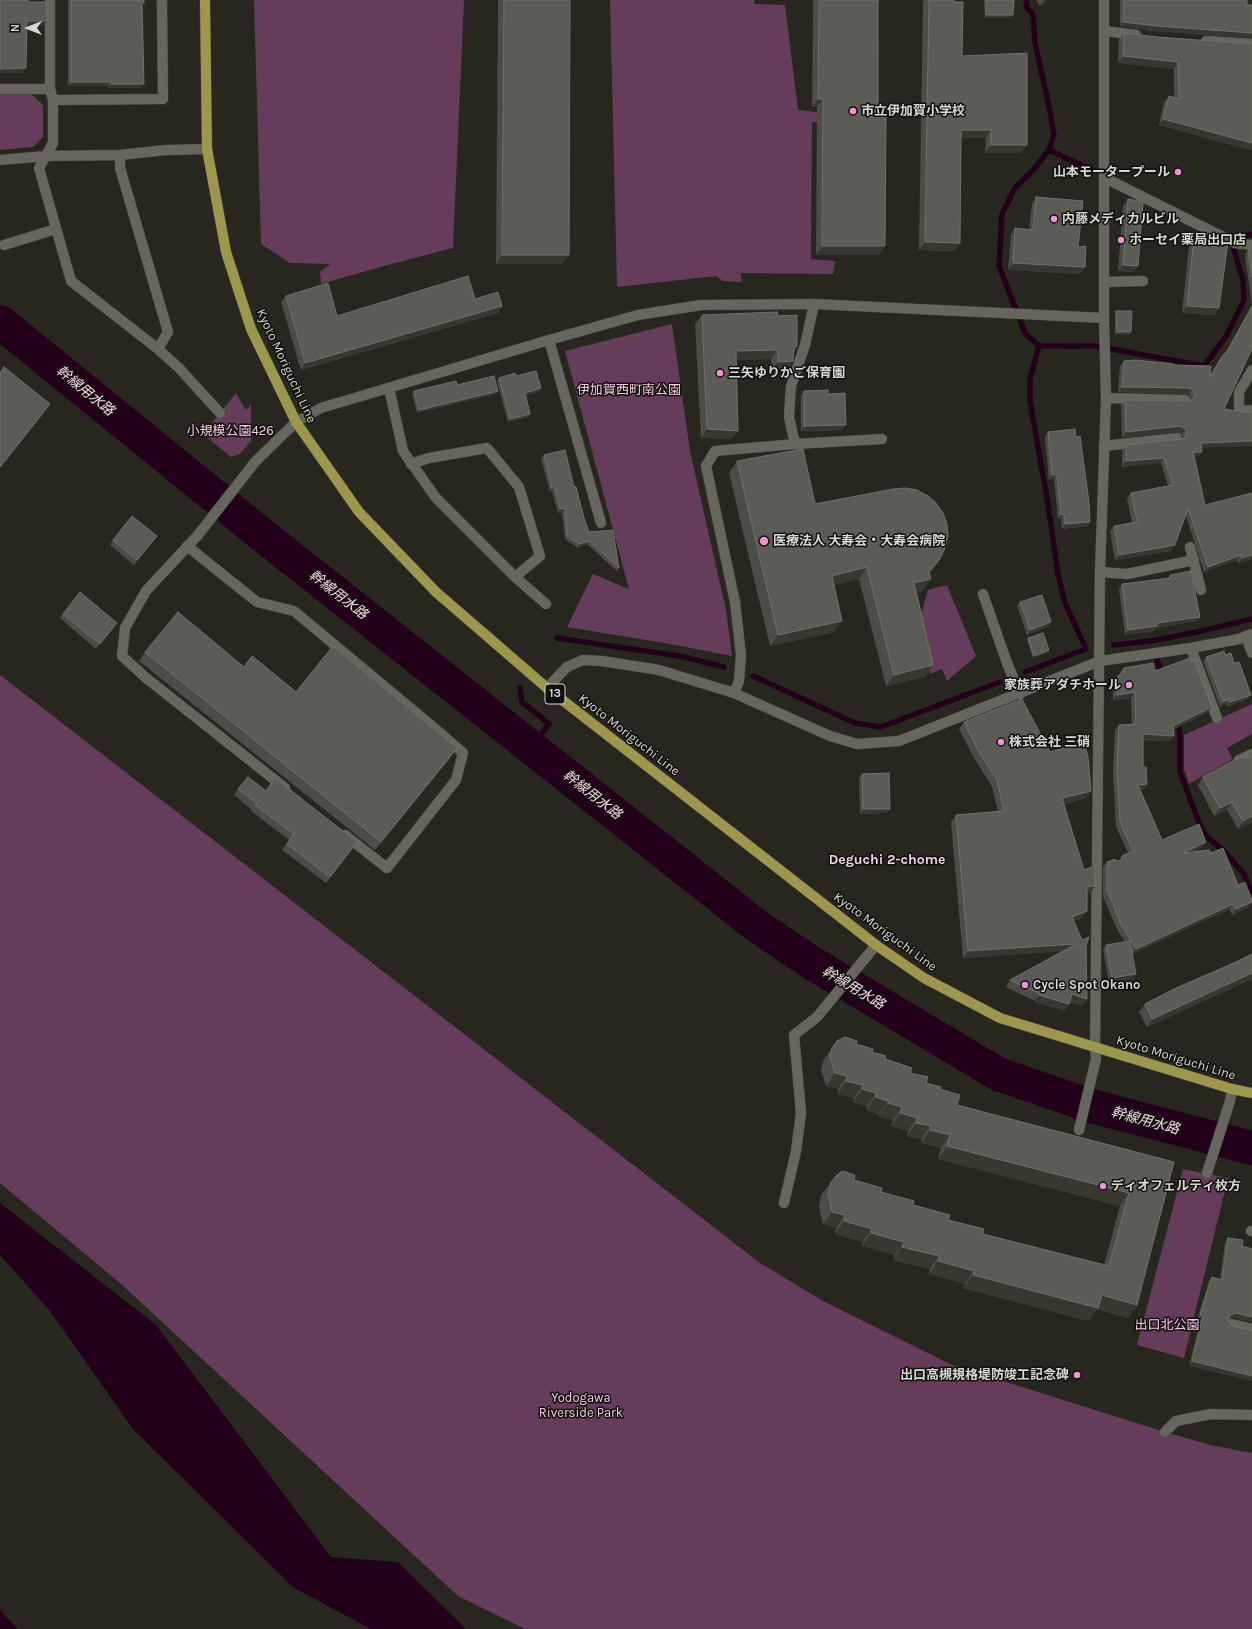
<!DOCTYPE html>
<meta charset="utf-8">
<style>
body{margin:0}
#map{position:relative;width:1252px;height:1629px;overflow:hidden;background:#272720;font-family:Karla,sans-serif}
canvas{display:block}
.north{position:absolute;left:8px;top:8px;width:40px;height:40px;-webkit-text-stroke:3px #10100c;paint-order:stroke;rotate:270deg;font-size:11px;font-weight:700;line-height:16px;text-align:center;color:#d8d8d3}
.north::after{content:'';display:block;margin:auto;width:14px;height:18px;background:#d8d8d3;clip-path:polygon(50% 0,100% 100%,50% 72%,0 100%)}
</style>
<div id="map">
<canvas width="1252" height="1629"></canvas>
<div class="north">N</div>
</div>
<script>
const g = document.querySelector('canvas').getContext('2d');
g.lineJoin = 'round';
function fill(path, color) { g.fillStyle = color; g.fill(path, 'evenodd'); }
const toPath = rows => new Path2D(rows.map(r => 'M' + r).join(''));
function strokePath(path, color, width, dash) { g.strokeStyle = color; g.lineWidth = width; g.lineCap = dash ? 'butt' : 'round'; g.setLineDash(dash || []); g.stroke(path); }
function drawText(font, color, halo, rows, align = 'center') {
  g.font = font + ' Karla,"Noto Sans JP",sans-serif'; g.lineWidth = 3; g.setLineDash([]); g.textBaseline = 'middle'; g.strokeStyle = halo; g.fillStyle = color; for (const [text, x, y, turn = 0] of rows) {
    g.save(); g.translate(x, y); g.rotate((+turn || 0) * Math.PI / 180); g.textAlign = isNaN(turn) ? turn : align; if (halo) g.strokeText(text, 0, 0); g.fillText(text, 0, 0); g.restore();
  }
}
const green = toPath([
 [254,0,464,0,453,248,380,267,321,284,320,272,330,264,290,263,261,244],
 [610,0,754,0,755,4,785,5,798,110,835,114,839,123,812,122,811,259,835,261,833,274,740,273,742,282,723,281,716,276,617,287],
 [0,94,31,94,43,105,43,137,33,147,0,150],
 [672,324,690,451,726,610,732,656,665,643,567,627,593,574,629,589,565,351],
 [236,393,246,410,251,405,251,441,240,454,231,457,203,434],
 [947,585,976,656,947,681,942,669,930,674,918,625,928,590],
 [0,675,760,1263,823,1301,952,1365,1165,1432,1210,1445,1252,1453,1252,1629,525,1629,458,1596,120,1283,0,1183],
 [1252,704,1252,734,1227,748,1233,759,1189,784,1184,768,1184,735],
 [1183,1169,1228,1178,1184,1358,1137,1345]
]);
const water = toPath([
 [0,1203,156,1325,331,1557,398,1562,466,1629,371,1629,294,1588,133,1429,50,1311,0,1255],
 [0,1610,18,1629,0,1629]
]);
const stream = toPath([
 [1026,0,1027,8,1033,15,1035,43,1049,106,1054,135,1049,150,1034,169,1015,188,1002,214,999,266,1025,333,1039,346,1095,346,1204,366,1227,335,1244,300,1243,280,1234,250],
 [1049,150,1094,171],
 [1245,236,1252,234],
 [557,638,679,656,724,667],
 [1114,645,1151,641,1197,632,1252,619],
 [1155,653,1162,676],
 [1025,672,1086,649,1065,603,1058,574,1047,498,1030,401,1030,379,1039,346],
 [753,676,855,723,881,727,1000,682],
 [520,688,522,702,549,724,531,747],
 [1176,720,1180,732,1180,772,1202,830,1208,838,1223,850,1244,874,1252,895]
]);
const river = toPath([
 [0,322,261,534,757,926,812,963,998,1074,1091,1106,1252,1148]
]);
const service = toPath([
 [1105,31,1136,35],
 [1206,41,1252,44],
 [1105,282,1143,281],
 [795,444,789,417,791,386,805,345,814,304],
 [198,535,146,591,125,628,122,656,145,677,285,788],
 [187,546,257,602,294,611,432,726,463,753,456,780,387,868,345,835],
 [983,594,1007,663,1020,694],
 [1246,636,1252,653],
 [734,693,739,681,741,655,735,602,706,466,715,451,795,444,882,439],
 [1239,760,1252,754],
 [1165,1432,1176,1421,1211,1414,1252,1415]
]);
const minor = toPath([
 [50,0,50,89,53,100,53,143,39,168,71,281,158,349,179,368,220,413],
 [0,89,50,89],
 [53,100,163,99,162,0],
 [120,155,120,168,168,332,158,349],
 [0,160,46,156,120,155,166,150,207,149],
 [1105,178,1235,243,1252,245],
 [4,245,56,229],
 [549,340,601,523],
 [1252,370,1239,392,1239,408,1246,411,1252,410],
 [389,388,403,451,436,498,515,577,546,604],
 [1106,398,1185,400],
 [1104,446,1177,438],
 [411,464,429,458,487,448,519,487,540,556,515,577],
 [198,535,255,462,296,422,321,408,549,340,638,315,701,305,814,304,1104,318],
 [1190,547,1201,590],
 [1100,572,1127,574,1194,560],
 [1191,648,1217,718],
 [547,688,567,667,583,660,602,661,659,670,734,693,830,736,857,744,899,741,1100,661,1191,648,1239,639,1252,634],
 [1079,1130,1096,1059,1095,1048],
 [1207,1173,1230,1101,1232,1089],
 [784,1203,796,1151,801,1113,794,1035,817,1017,876,945],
 [1251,1231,1252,1231],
 [1231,1324,1252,1329]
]);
const tertiary = toPath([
 [1095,1048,1100,572,1106,398,1104,318,1104,0]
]);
const primary = toPath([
 [205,0,207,149,226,252,251,329,296,422,359,512,436,592,547,688,876,945,924,978,1000,1018,1232,1089,1252,1093]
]);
const wall = toPath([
 [68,0,144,0,142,5,141,88,108,88,108,86,68,86],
 [498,0,570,0,562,264,496,264],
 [813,0,878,0,879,255,816,255,817,107,812,107],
 [924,0,954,0,962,56,1021,153,985,153,986,138,961,138,960,243,954,251,919,250,923,2],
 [984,0,1014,0,1011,18,985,18],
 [1036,0,1048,0,1040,6],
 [1120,0,1247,0,1247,5,1252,5,1252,38,1154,31,1120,26],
 [1124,33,1157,37,1252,44,1252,147,1250,150,1159,125,1164,102,1169,96,1174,98,1174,69,1118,63,1119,39],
 [1036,197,1078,247,1085,267,1080,274,1008,270,1011,235,1015,228,1029,230,1032,204],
 [1128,199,1134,272,1118,271,1123,206],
 [1194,239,1215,315,1182,313,1189,246],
 [1252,249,1252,349,1202,448,1198,457,1195,457,1205,505,1252,559,1238,563,1237,560,1204,572,1186,516,1171,551,1115,560,1110,531,1114,526,1132,523,1127,498,1131,493,1168,486,1161,463,1122,467,1122,451,1126,445,1181,439,1183,438,1182,434,1176,432,1122,438,1121,405,1125,400,1189,401,1191,400,1189,395,1185,394,1118,392,1120,366,1124,361,1174,365,1210,376,1219,360,1225,353,1252,306,1245,255,1248,250],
 [286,296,337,316,475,299,502,306,498,313,301,370,281,302],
 [1116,311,1131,332,1129,335,1115,334,1115,313],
 [702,315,778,316,797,346,794,352,787,370,772,371,771,359,736,360,738,431,731,439,701,438,695,324],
 [516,376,541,388,539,392,526,395,528,417,508,422,497,381,499,378],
 [414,391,498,391,496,394,417,413,412,394],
 [804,391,828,394,842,430,801,431,801,395],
 [1048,432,1090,522,1087,526,1062,529,1061,519,1058,519,1054,479,1049,480,1045,437],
 [544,455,574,487,584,518,589,532,619,568,617,571,587,544,578,548,565,539,562,512,558,513,552,491,550,492,541,458],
 [737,461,815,504,940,559,929,574,923,591,917,592,933,665,925,677,886,686,859,579,834,585,834,632,770,646,729,473],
 [157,536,134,565,110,545,113,540],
 [1170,575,1200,617,1197,621,1156,628,1154,631,1125,635,1119,589,1122,584,1168,578],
 [1020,602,1051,622,1048,627,1027,635,1017,606],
 [63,614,117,623,96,649,60,618],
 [1028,638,1049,650,1048,652,1033,658,1027,640],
 [145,652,244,667,296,692,451,757,375,850,139,661],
 [1225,655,1234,663,1248,699,1227,707,1226,703,1220,707,1203,661,1206,657],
 [1191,661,1212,707,1208,712,1173,730,1170,741,1143,740,1143,767,1147,784,1143,790,1140,790,1162,840,1206,842,1202,847,1193,852,1211,853,1238,885,1249,907,1232,915,1230,909,1132,954,1136,974,1133,979,1109,983,1103,950,1106,945,1125,942,1117,929,1103,896,1103,867,1107,862,1119,861,1122,856,1128,853,1116,827,1113,774,1115,730,1119,725,1132,725,1131,698,1113,700,1114,681,1118,676,1119,675,1124,668,1155,671],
 [964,722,1050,752,1091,791,1086,798,1064,804,1084,870,1095,886,1090,893,1087,894,1087,911,1082,918,1074,921,1082,940,1086,946,1087,999,1082,1006,1070,1002,1069,1004,1064,1011,1034,1002,1035,1001,1006,987,1010,980,1063,951,963,958,951,822,956,815,998,811,992,787,973,756,959,729],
 [1247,758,1252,822,1238,829,1227,810,1214,816,1198,785,1203,777],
 [862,774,890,809,887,813,860,814,859,778],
 [238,789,266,791,352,849,326,883,282,850,289,840,251,811,252,810,234,795],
 [1252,954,1252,979,1147,1027,1139,1012,1145,1004],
 [837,1041,856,1044,872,1052,910,1073,926,1083,940,1089,957,1105,1174,1162,1137,1305,1128,1318,1097,1309,1089,1321,963,1288,965,1284,929,1274,930,1269,893,1260,895,1255,862,1246,863,1242,835,1234,836,1228,823,1224,819,1207,821,1195,831,1182,854,1180,881,1192,983,1234,1104,1265,1120,1206,938,1159,941,1148,921,1143,921,1139,907,1136,908,1131,891,1126,893,1120,878,1116,879,1114,866,1110,867,1106,853,1102,854,1098,837,1094,838,1089,826,1086,821,1070,823,1061],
 [1228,1238,1233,1318,1228,1319,1189,1366,1200,1321,1197,1320,1209,1281,1212,1277,1220,1279,1225,1243]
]);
const shadedWall = toPath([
 [1044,0,1048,0,1040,6],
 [986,15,1013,15,1011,18,985,18],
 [27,21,47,21,44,25,24,25],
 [1123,22,1252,33,1252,38,1154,31,1120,26],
 [1123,56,1178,62,1174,69,1118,63],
 [26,68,23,73,0,73,0,69],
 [71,82,111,82,108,86,68,86],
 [111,84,144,84,141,88,108,88],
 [818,99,823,99,817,107,812,107],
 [1163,119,1252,143,1252,147,1250,150,1159,125],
 [961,130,991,130,986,138,956,138],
 [991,145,1027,145,1021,153,985,153],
 [925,242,960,243,954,251,919,250],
 [822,246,885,246,879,255,816,255],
 [502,255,569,255,562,264,496,264],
 [1013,263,1085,267,1080,274,1008,270],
 [1123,265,1138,266,1134,272,1118,271],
 [502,306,498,313,301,370,305,363],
 [1187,306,1219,308,1215,315,1182,313],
 [1117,332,1131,332,1129,335,1115,334],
 [797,346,791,355,794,347],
 [778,350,771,359,730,360,736,351],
 [793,361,787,370,772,371,778,362],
 [1122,387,1189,388,1192,389,1189,395,1185,394,1118,392],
 [541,388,539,392,523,396,525,393],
 [498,391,496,394,417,413,419,410],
 [50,404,44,413,0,468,0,467],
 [530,414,528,417,508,422,510,419],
 [846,425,842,430,801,431,804,426],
 [1180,426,1186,429,1182,434,1176,432,1122,438,1126,432],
 [707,429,738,431,731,439,701,438],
 [1252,441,1252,446,1198,448,1201,443],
 [1193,452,1202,452,1198,457,1190,458],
 [1164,458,1161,463,1122,467,1126,461],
 [1052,475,1057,475,1054,479,1049,480],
 [552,488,555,488,552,491,550,492],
 [565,508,562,512,558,513,560,509],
 [1064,514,1061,519,1058,519,1061,515],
 [1090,522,1087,526,1062,529,1065,524],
 [589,541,587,544,578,548,580,544],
 [1175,545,1171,551,1115,560,1119,555],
 [1241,555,1237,560,1204,572,1208,567],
 [1252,555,1252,559,1238,563,1242,558],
 [940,559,932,570,923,581,931,579,923,591,906,594,914,583,929,572],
 [867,567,859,579,824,587,832,576],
 [1200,617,1197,621,1156,628,1154,631,1125,635,1128,630,1157,623],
 [842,621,834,632,770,646,778,635],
 [1051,622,1048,627,1027,635,1030,630],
 [1049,650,1048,652,1033,658,1034,656],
 [933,665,925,677,886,686,894,675],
 [1135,692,1131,698,1113,700,1117,695],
 [1251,695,1248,699,1227,707,1230,702],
 [1229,699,1226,703,1220,707,1223,702],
 [1212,707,1208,712,1169,732,1173,726],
 [1143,734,1174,736,1170,741,1139,739],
 [457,748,451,757,375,850,381,842],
 [1147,784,1143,790,1134,790,1138,785],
 [1091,791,1086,798,1058,805,1062,798],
 [1232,802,1227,810,1214,816,1220,808],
 [863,809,890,809,887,813,860,814],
 [1252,816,1252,822,1238,829,1243,821],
 [1206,842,1202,847,1180,859,1183,853],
 [1095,886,1090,893,1082,894,1087,887],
 [1252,902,1249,907,1232,915,1236,909],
 [1233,904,1230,909,1132,954,1136,949],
 [1087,911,1082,918,1067,924,1072,917],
 [1076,944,1071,951,963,958,968,951],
 [1252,973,1252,979,1147,1027,1152,1019],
 [1136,974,1133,979,1109,983,1112,978],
 [1072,994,1087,999,1082,1006,1067,1001],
 [1039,995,1069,1004,1064,1011,1034,1002],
 [835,1073,847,1076,838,1089,826,1086],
 [846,1081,863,1085,854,1098,837,1094],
 [862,1089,876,1093,867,1106,853,1102],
 [875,1097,888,1101,879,1114,866,1110],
 [888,1103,902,1107,893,1120,878,1116],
 [900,1113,917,1118,908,1131,891,1126],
 [916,1123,931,1126,921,1139,907,1136],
 [930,1130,950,1135,941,1148,921,1143],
 [947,1146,1129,1193,1120,1206,938,1159],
 [832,1212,845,1215,836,1228,823,1224],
 [844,1221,872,1229,863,1242,835,1234],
 [871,1233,904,1242,895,1255,862,1246],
 [902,1247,939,1256,930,1269,893,1260],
 [938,1261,974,1271,965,1284,929,1274],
 [973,1275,1102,1295,1137,1305,1128,1318,1097,1309,1089,1321,963,1288],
 [1236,1313,1252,1317,1252,1322,1233,1318,1227,1319,1230,1315],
 [1200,1315,1203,1317,1200,1321,1197,1320],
 [1192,1361,1252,1376,1252,1381,1189,1366]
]);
const building = toPath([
 [0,0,28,0,28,2,46,2,47,21,27,21,26,68,0,69,0,0],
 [71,0,144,0,144,3,142,3,144,84,111,84,111,82,71,82,71,0],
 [504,0,570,0,569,255,502,255,504,0],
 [819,0,878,0,878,114,886,114,885,246,822,246,823,99,818,99,819,0],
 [929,0,954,0,954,2,963,2,962,56,1027,53,1027,145,991,145,991,130,961,130,960,243,925,242,929,0],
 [986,0,1014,0,1013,15,986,15,986,0],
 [1124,0,1247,0,1247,5,1252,5,1252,33,1157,26,1123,22,1124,0],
 [1124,33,1157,37,1252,44,1252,143,1163,119,1169,96,1179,99,1178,62,1123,56,1124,33],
 [1036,197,1083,201,1078,247,1086,246,1085,267,1013,263,1015,228,1033,230,1036,197],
 [1128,199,1143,202,1138,266,1123,265,1128,199],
 [1194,239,1228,242,1219,308,1187,306,1194,239],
 [1252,249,1252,277,1248,250,1252,249],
 [468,276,475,299,498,292,502,306,305,363,286,296,328,283,337,316,468,276],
 [1252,306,1252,349,1224,409,1252,413,1252,441,1201,443,1202,452,1193,452,1205,505,1252,493,1252,555,1242,558,1241,555,1208,567,1188,508,1175,545,1119,555,1114,526,1137,522,1131,493,1173,485,1164,458,1126,461,1126,445,1181,439,1185,438,1187,432,1186,429,1180,426,1126,432,1125,400,1189,401,1194,398,1195,394,1192,389,1189,388,1122,387,1124,361,1135,360,1174,364,1174,365,1211,366,1210,377,1223,355,1227,352,1252,306],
 [1116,311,1132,311,1131,332,1117,332,1116,311],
 [777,312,778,316,797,315,797,346,794,347,793,361,778,362,778,350,736,351,738,431,707,429,702,315,777,312],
 [4,367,50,404,0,467,0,373,4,367],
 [536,371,541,388,525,393,530,414,510,419,499,378,515,373,516,376,536,371],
 [494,376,498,391,419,410,414,391,456,381,457,385,494,376],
 [828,390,828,394,845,393,846,425,804,426,804,391,828,390],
 [1075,429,1076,437,1080,436,1089,502,1090,522,1065,524,1064,514,1061,515,1057,475,1052,475,1048,432,1075,429],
 [803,449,815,504,893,489,905,488,917,490,928,496,936,503,943,513,947,524,948,536,945,548,940,559,929,572,931,579,914,583,933,665,894,675,867,567,832,576,842,621,778,635,737,461,803,449],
 [565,450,574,487,576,487,584,518,589,532,613,530,619,568,589,541,580,544,567,536,565,508,560,509,555,488,552,488,544,455,565,450],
 [132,516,157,536,137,560,113,540,132,516],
 [1191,571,1200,617,1157,623,1157,626,1128,630,1122,584,1171,578,1170,575,1191,571],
 [80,592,117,623,100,644,63,614,80,592],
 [1042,595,1051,622,1030,630,1020,602,1042,595],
 [178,612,244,667,252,656,296,692,333,646,457,748,381,842,145,652,178,612],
 [1043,633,1049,650,1034,656,1028,638,1043,633],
 [1224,651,1225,655,1231,653,1234,663,1239,662,1251,695,1230,702,1229,699,1223,702,1206,657,1224,651],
 [1190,658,1191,661,1194,660,1212,707,1173,726,1174,736,1143,734,1143,767,1146,767,1147,784,1138,785,1162,840,1199,824,1206,842,1183,853,1209,850,1211,853,1223,848,1238,885,1245,882,1252,900,1252,902,1236,909,1233,904,1136,949,1121,924,1107,890,1107,862,1115,859,1116,861,1122,860,1122,856,1133,851,1120,822,1117,769,1119,725,1136,724,1135,692,1117,695,1118,676,1122,673,1124,668,1153,663,1155,671,1190,658],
 [1022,699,1050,752,1084,742,1088,757,1091,791,1062,798,1084,870,1095,866,1095,886,1087,887,1087,911,1072,917,1082,940,1089,937,1086,946,1087,999,1072,994,1069,1004,1039,995,1040,994,1010,980,1076,944,968,951,956,815,1004,811,997,780,978,750,964,722,1022,699],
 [1252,756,1252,816,1243,821,1232,802,1220,808,1203,777,1240,757,1247,758,1252,756],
 [889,773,890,809,863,809,862,774,889,773],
 [248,777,266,791,275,778,357,842,330,877,287,844,294,834,255,805,257,803,238,789,248,777],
 [1130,941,1136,974,1112,978,1106,945,1130,941],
 [1252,954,1252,973,1152,1019,1145,1004,1174,989,1236,962,1252,954],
 [845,1037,857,1041,856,1044,873,1049,872,1052,886,1056,885,1059,912,1068,910,1073,928,1077,926,1083,941,1087,940,1089,960,1095,957,1105,1174,1162,1137,1305,1102,1295,1098,1308,973,1275,974,1271,938,1261,939,1256,902,1247,904,1242,871,1233,872,1229,844,1221,845,1215,832,1212,828,1194,831,1182,837,1175,842,1171,855,1175,854,1180,882,1188,881,1192,914,1201,913,1205,950,1215,948,1220,984,1229,983,1234,1109,1266,1129,1193,947,1146,950,1135,930,1130,931,1126,916,1123,917,1118,900,1113,902,1107,888,1103,888,1101,875,1097,876,1093,862,1089,863,1085,846,1081,847,1076,835,1073,830,1057,832,1048,837,1041,845,1037],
 [1228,1238,1243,1240,1242,1246,1252,1249,1252,1317,1236,1313,1230,1315,1228,1321,1233,1326,1252,1331,1252,1376,1192,1361,1203,1317,1200,1315,1212,1277,1222,1280,1228,1238]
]);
const markers = [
 [853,111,4,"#f391d6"],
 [1178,172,4,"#f391d6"],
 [1054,219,4,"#f391d6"],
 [1121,240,4,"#f391d6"],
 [720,373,4,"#f391d6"],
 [764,541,5,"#f391d6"],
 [1129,685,4,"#f391d6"],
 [1001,742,4,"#f391d6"],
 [1025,985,4,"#f391d6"],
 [1103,1186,4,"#f391d6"],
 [1077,1375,4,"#f391d6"]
];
const shields = [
 [555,694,20]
];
const shieldNames = [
 ["13",555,694]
];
const poiNames = [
 ["市立伊加賀小学校",861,111],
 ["山本モータープール",1170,172,"right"],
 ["内藤メディカルビル",1062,219],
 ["ホーセイ薬局出口店",1129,240],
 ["三矢ゆりかご保育園",728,373],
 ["医療法人 大寿会・大寿会病院",773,541],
 ["家族葬アダチホール",1121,685,"right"],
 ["株式会社 三硝",1009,742],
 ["Cycle Spot Okano",1033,985],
 ["ディオフェルティ枚方",1111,1186],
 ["出口高槻規格堤防竣工記念碑",1069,1375,"right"]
];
const streetNames = [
 ["Kyoto Moriguchi Line",286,366,65],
 ["Kyoto Moriguchi Line",629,735,38],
 ["Kyoto Moriguchi Line",885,932,36],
 ["Kyoto Moriguchi Line",1176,1058,17]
];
const parkNames = [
 ["伊加賀西町南公園",629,390],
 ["小規模公園426",230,431],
 ["出口北公園",1167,1325],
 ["Yodogawa",581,1398],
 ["Riverside Park",581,1413]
];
const waterNames = [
 ["幹線用水路",85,391,39],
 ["幹線用水路",338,595,38],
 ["幹線用水路",592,795,38],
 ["幹線用水路",853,988,31],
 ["幹線用水路",1145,1121,15]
];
const neighbourhoodNames = [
 ["Deguchi 2-chome",887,860]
];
fill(green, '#653c59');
fill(water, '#22001a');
strokePath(stream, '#22001a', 5.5);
strokePath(river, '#22001a', 34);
strokePath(service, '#44443e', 11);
strokePath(minor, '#44443e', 11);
strokePath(tertiary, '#44443e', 11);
strokePath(primary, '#44443e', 11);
strokePath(service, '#67665e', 10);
strokePath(minor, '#67665e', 10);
strokePath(tertiary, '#67665e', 10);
strokePath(primary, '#9d974c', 10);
fill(wall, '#4d4d47');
fill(shadedWall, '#383831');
fill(building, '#5c5c56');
strokePath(building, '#707069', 1);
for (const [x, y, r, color] of markers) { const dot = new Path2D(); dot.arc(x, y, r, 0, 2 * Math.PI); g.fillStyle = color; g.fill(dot); strokePath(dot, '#10100c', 1.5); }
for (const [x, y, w] of shields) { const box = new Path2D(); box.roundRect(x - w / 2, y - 10, w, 20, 3); g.fillStyle = '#10100c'; g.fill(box); strokePath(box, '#d8d8d3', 1); }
drawText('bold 12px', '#d8d8d3', null, shieldNames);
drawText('bold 13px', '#d8d8d3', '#10100c', poiNames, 'left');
drawText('13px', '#d8d8d3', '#10100c', streetNames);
drawText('13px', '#f7c9e7', '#10100c', parkNames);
drawText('italic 14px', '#f8d8ec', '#10100c', waterNames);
drawText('bold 14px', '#facfeb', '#10100c', neighbourhoodNames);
</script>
